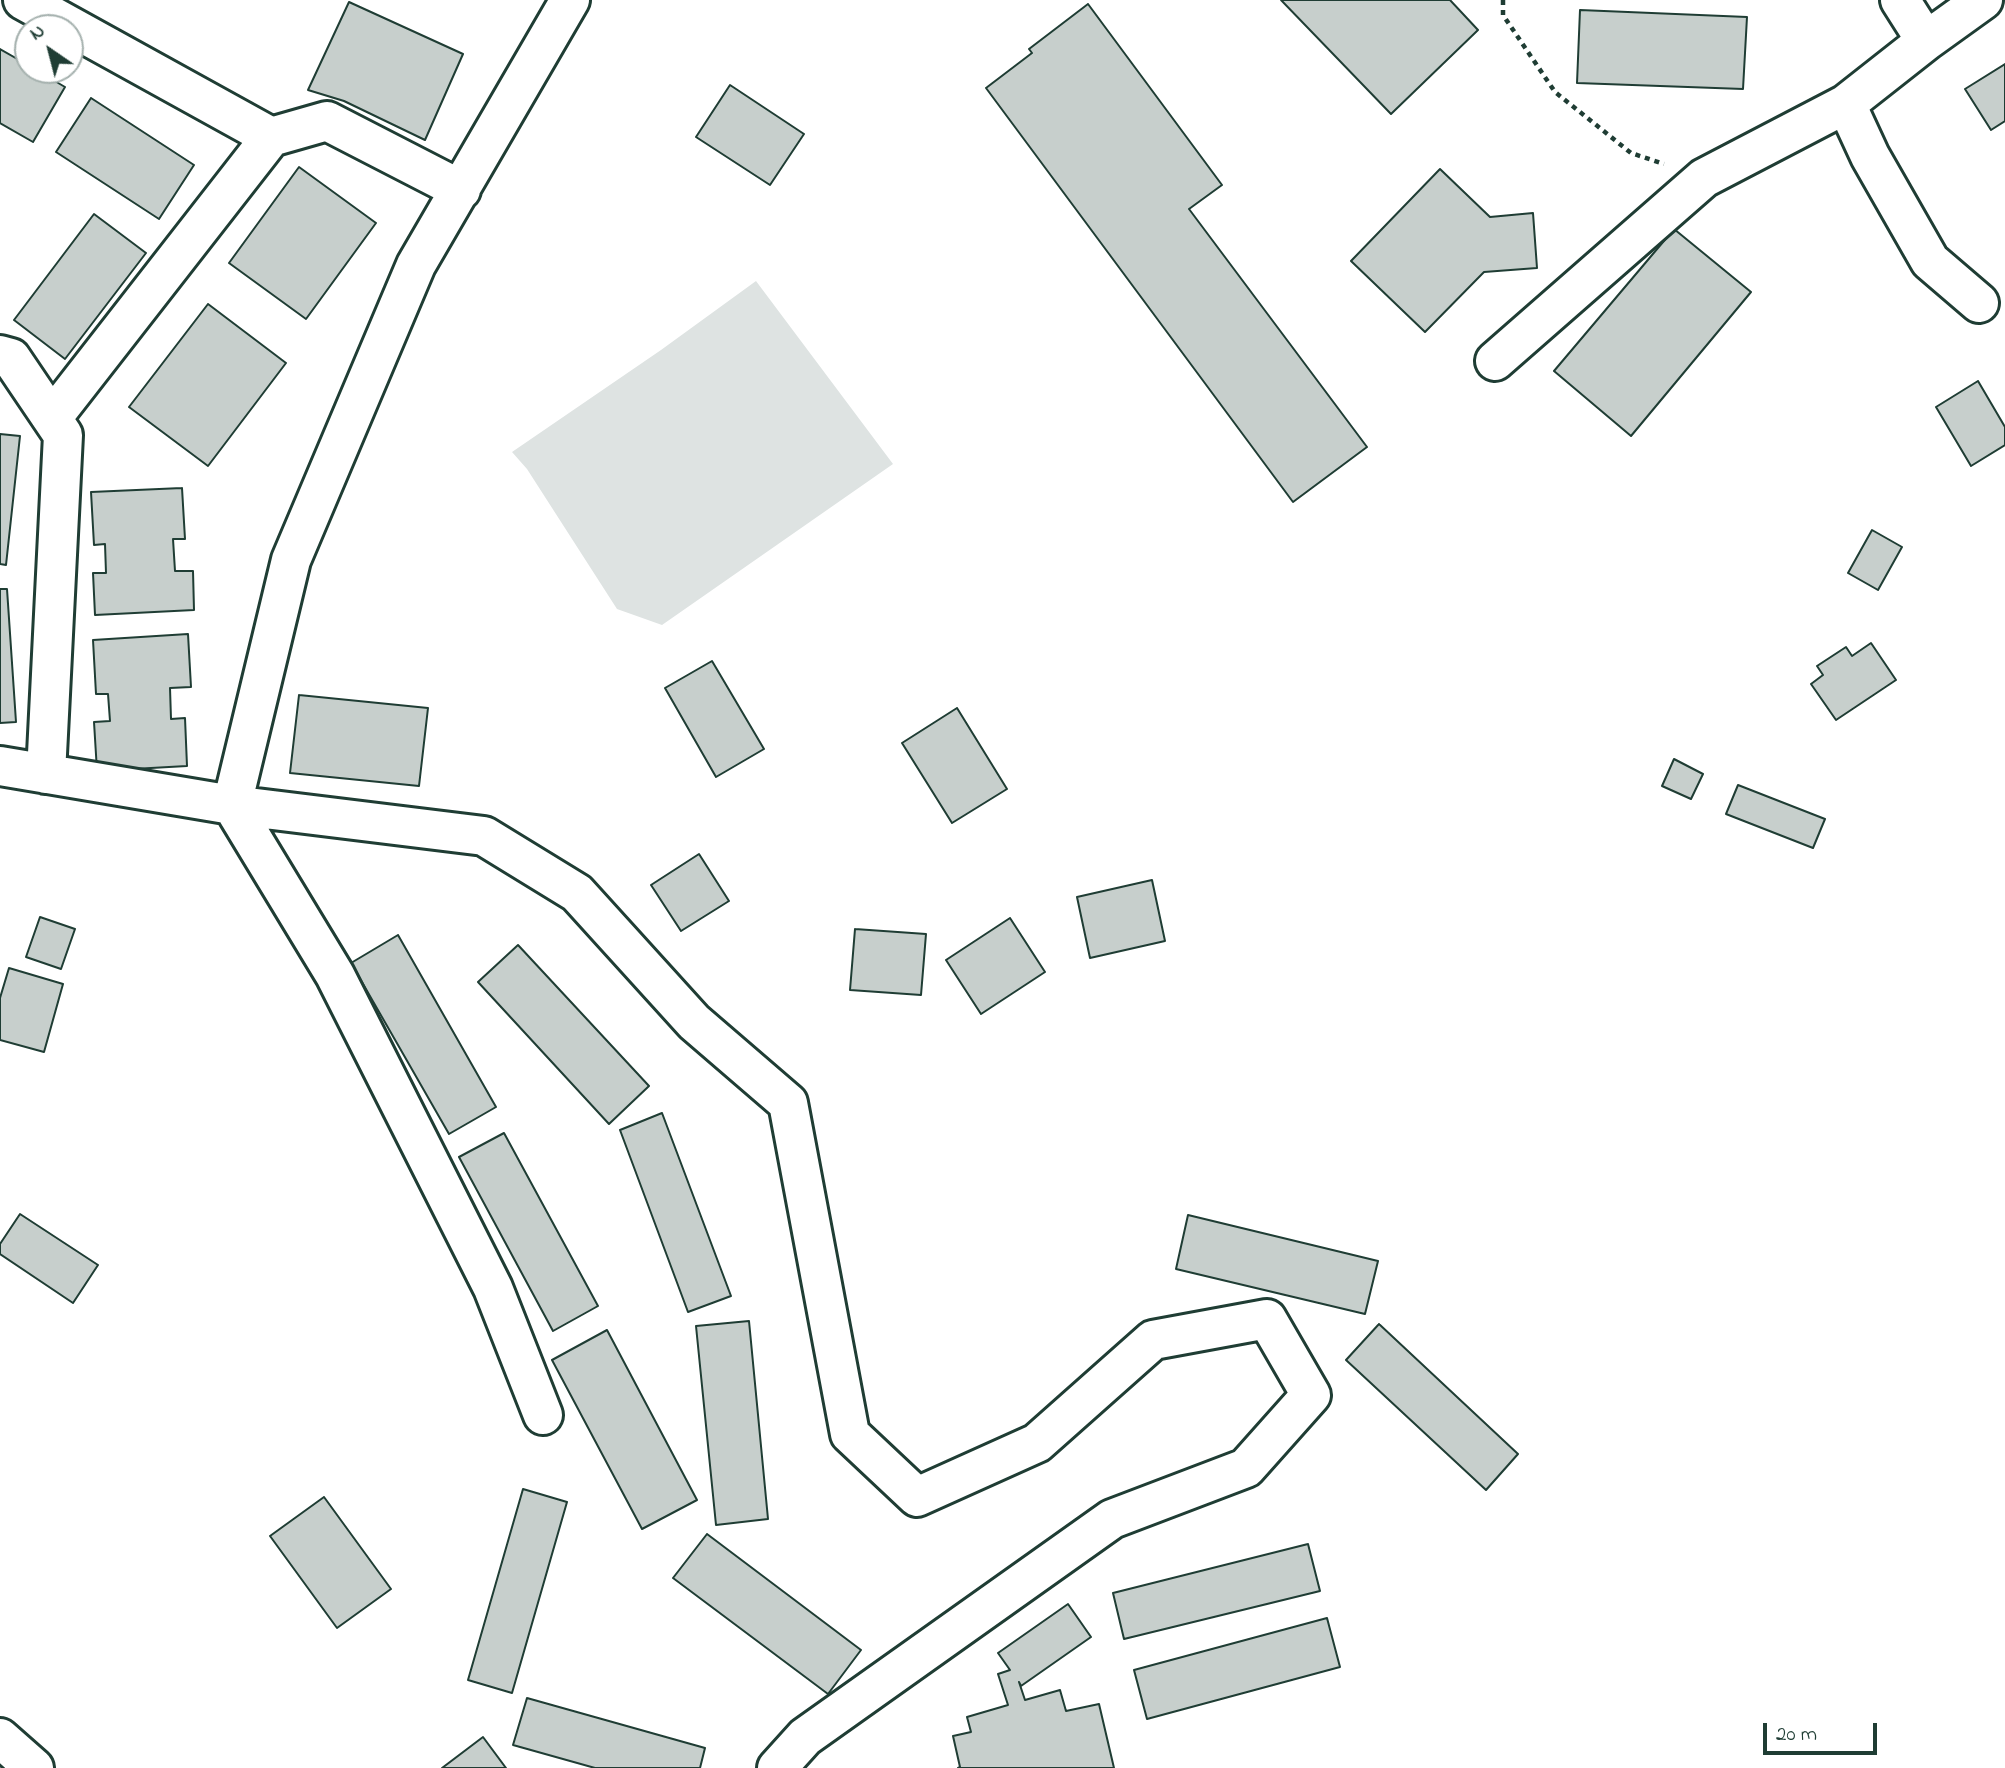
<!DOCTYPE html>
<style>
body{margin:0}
#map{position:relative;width:2005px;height:1768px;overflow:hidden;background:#fff;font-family:"Indie Flower",sans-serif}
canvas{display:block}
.north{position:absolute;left:14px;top:14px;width:70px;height:70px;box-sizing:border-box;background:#fff;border:2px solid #a5b1ae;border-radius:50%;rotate:325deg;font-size:19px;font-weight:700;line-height:28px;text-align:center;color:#1f3d34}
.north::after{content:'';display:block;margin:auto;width:24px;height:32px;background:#1f3d34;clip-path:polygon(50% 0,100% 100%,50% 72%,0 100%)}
.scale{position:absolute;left:1763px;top:1723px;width:114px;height:32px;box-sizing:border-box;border:4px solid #1f3d34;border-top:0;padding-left:9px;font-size:21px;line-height:24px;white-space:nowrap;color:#1f3d34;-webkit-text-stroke:5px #fff;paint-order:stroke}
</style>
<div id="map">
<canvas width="2005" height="1768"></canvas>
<div class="north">N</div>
<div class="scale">20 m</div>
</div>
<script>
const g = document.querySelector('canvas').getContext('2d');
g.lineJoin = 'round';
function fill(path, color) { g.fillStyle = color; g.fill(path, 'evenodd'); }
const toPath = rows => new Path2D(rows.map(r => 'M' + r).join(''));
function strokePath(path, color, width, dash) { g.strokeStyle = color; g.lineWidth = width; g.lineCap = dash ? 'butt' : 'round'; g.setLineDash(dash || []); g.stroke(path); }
const green = toPath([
 [756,281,893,464,662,625,617,609,527,469,512,452,661,350]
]);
const building = toPath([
 [1281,0,1450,0,1478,30,1391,114,1281,0],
 [349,2,463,54,425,140,344,101,308,90,349,2],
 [1088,4,1222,185,1189,209,1367,447,1293,502,986,88,1032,53,1029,49,1088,4],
 [1580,10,1747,17,1743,89,1577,83,1580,10],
 [0,49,28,65,28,70,36,70,65,87,33,142,0,123,0,49],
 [2005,64,2005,121,1991,130,1965,89,2005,64],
 [730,85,804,134,770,185,696,137,730,85],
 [91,98,194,165,159,219,56,152,91,98],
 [299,167,376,223,306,319,229,263,299,167],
 [1440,169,1490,217,1533,213,1537,268,1484,272,1425,332,1351,261,1440,169],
 [94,214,146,253,65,359,14,320,94,214],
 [1674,229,1751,292,1631,436,1554,371,1674,229],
 [208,304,286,363,208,466,129,407,208,304],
 [1978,381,2005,427,2005,445,1971,466,1936,407,1978,381],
 [0,434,20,436,6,565,0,564,0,434],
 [182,488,185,539,173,539,175,571,193,571,194,610,95,615,93,573,106,573,105,544,94,545,91,492,182,488],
 [1872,530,1902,547,1878,590,1848,573,1872,530],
 [0,589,7,589,16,722,0,723,0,589],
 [188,634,191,687,170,688,171,719,185,718,187,766,97,771,94,722,110,721,108,694,96,694,93,640,188,634],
 [1871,643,1896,680,1836,720,1811,684,1823,675,1817,666,1846,647,1852,656,1871,643],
 [712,661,764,749,716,777,665,688,712,661],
 [299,695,428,708,419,786,290,773,299,695],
 [957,708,1007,789,952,823,902,743,957,708],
 [1674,759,1703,774,1691,799,1662,786,1674,759],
 [1738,785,1825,819,1813,848,1726,814,1738,785],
 [699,854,729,901,681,931,651,885,699,854],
 [1152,880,1165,941,1090,958,1077,897,1152,880],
 [40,917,75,929,61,969,26,957,40,917],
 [1010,918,1045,972,981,1014,946,960,1010,918],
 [855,929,926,934,921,995,850,990,855,929],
 [398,935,496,1107,449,1134,351,963,398,935],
 [518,945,649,1086,609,1124,478,982,518,945],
 [9,968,63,984,44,1052,0,1040,0,998,9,968],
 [662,1113,731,1296,688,1312,620,1130,662,1113],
 [504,1133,598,1306,553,1331,459,1157,504,1133],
 [20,1214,98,1265,73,1303,0,1254,0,1244,20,1214],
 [1188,1215,1378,1261,1365,1314,1176,1269,1188,1215],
 [749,1321,768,1519,716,1525,696,1326,749,1321],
 [1379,1324,1518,1454,1486,1490,1346,1360,1379,1324],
 [607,1330,697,1500,642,1529,552,1360,607,1330],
 [523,1489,567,1502,512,1693,468,1680,523,1489],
 [324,1497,391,1589,337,1628,270,1536,324,1497],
 [707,1534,861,1650,828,1694,673,1578,707,1534],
 [1308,1544,1320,1591,1124,1639,1113,1593,1308,1544],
 [1068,1604,1091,1637,1021,1686,1019,1682,1025,1700,1060,1690,1066,1711,1099,1704,1114,1768,958,1768,960,1767,953,1736,971,1732,967,1717,1008,1705,998,1674,1010,1670,998,1653,1068,1604],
 [1327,1618,1340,1667,1147,1719,1134,1670,1327,1618],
 [527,1698,705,1748,700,1768,595,1768,513,1745,527,1698],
 [483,1737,506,1768,442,1768,483,1737]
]);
const path = toPath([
 [1503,0,1503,15,1555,92,1631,153,1664,164]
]);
const street = toPath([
 [23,0,271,137,327,121,461,190],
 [1926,41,1983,0],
 [1846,104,1870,156,1930,261,1979,303],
 [0,355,11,358,63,435,46,774],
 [1495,361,1704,178,1846,104,1926,41,1900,0],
 [52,418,271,137],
 [0,766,232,805,484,836,577,893,694,1022,788,1103,850,1434,917,1497,1037,1443,1153,1340,1267,1319,1311,1395,1246,1468,1112,1519,805,1737,777,1768],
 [543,1415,493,1288,335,975,232,805,291,560,416,265,570,0],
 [0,1738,34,1768]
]);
fill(green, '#dee3e2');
fill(building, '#c7cfcc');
strokePath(building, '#1f3d34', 2);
strokePath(street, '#1f3d34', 44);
strokePath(path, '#1f3d34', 4.5, [5, 5]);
strokePath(street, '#fff', 38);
</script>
